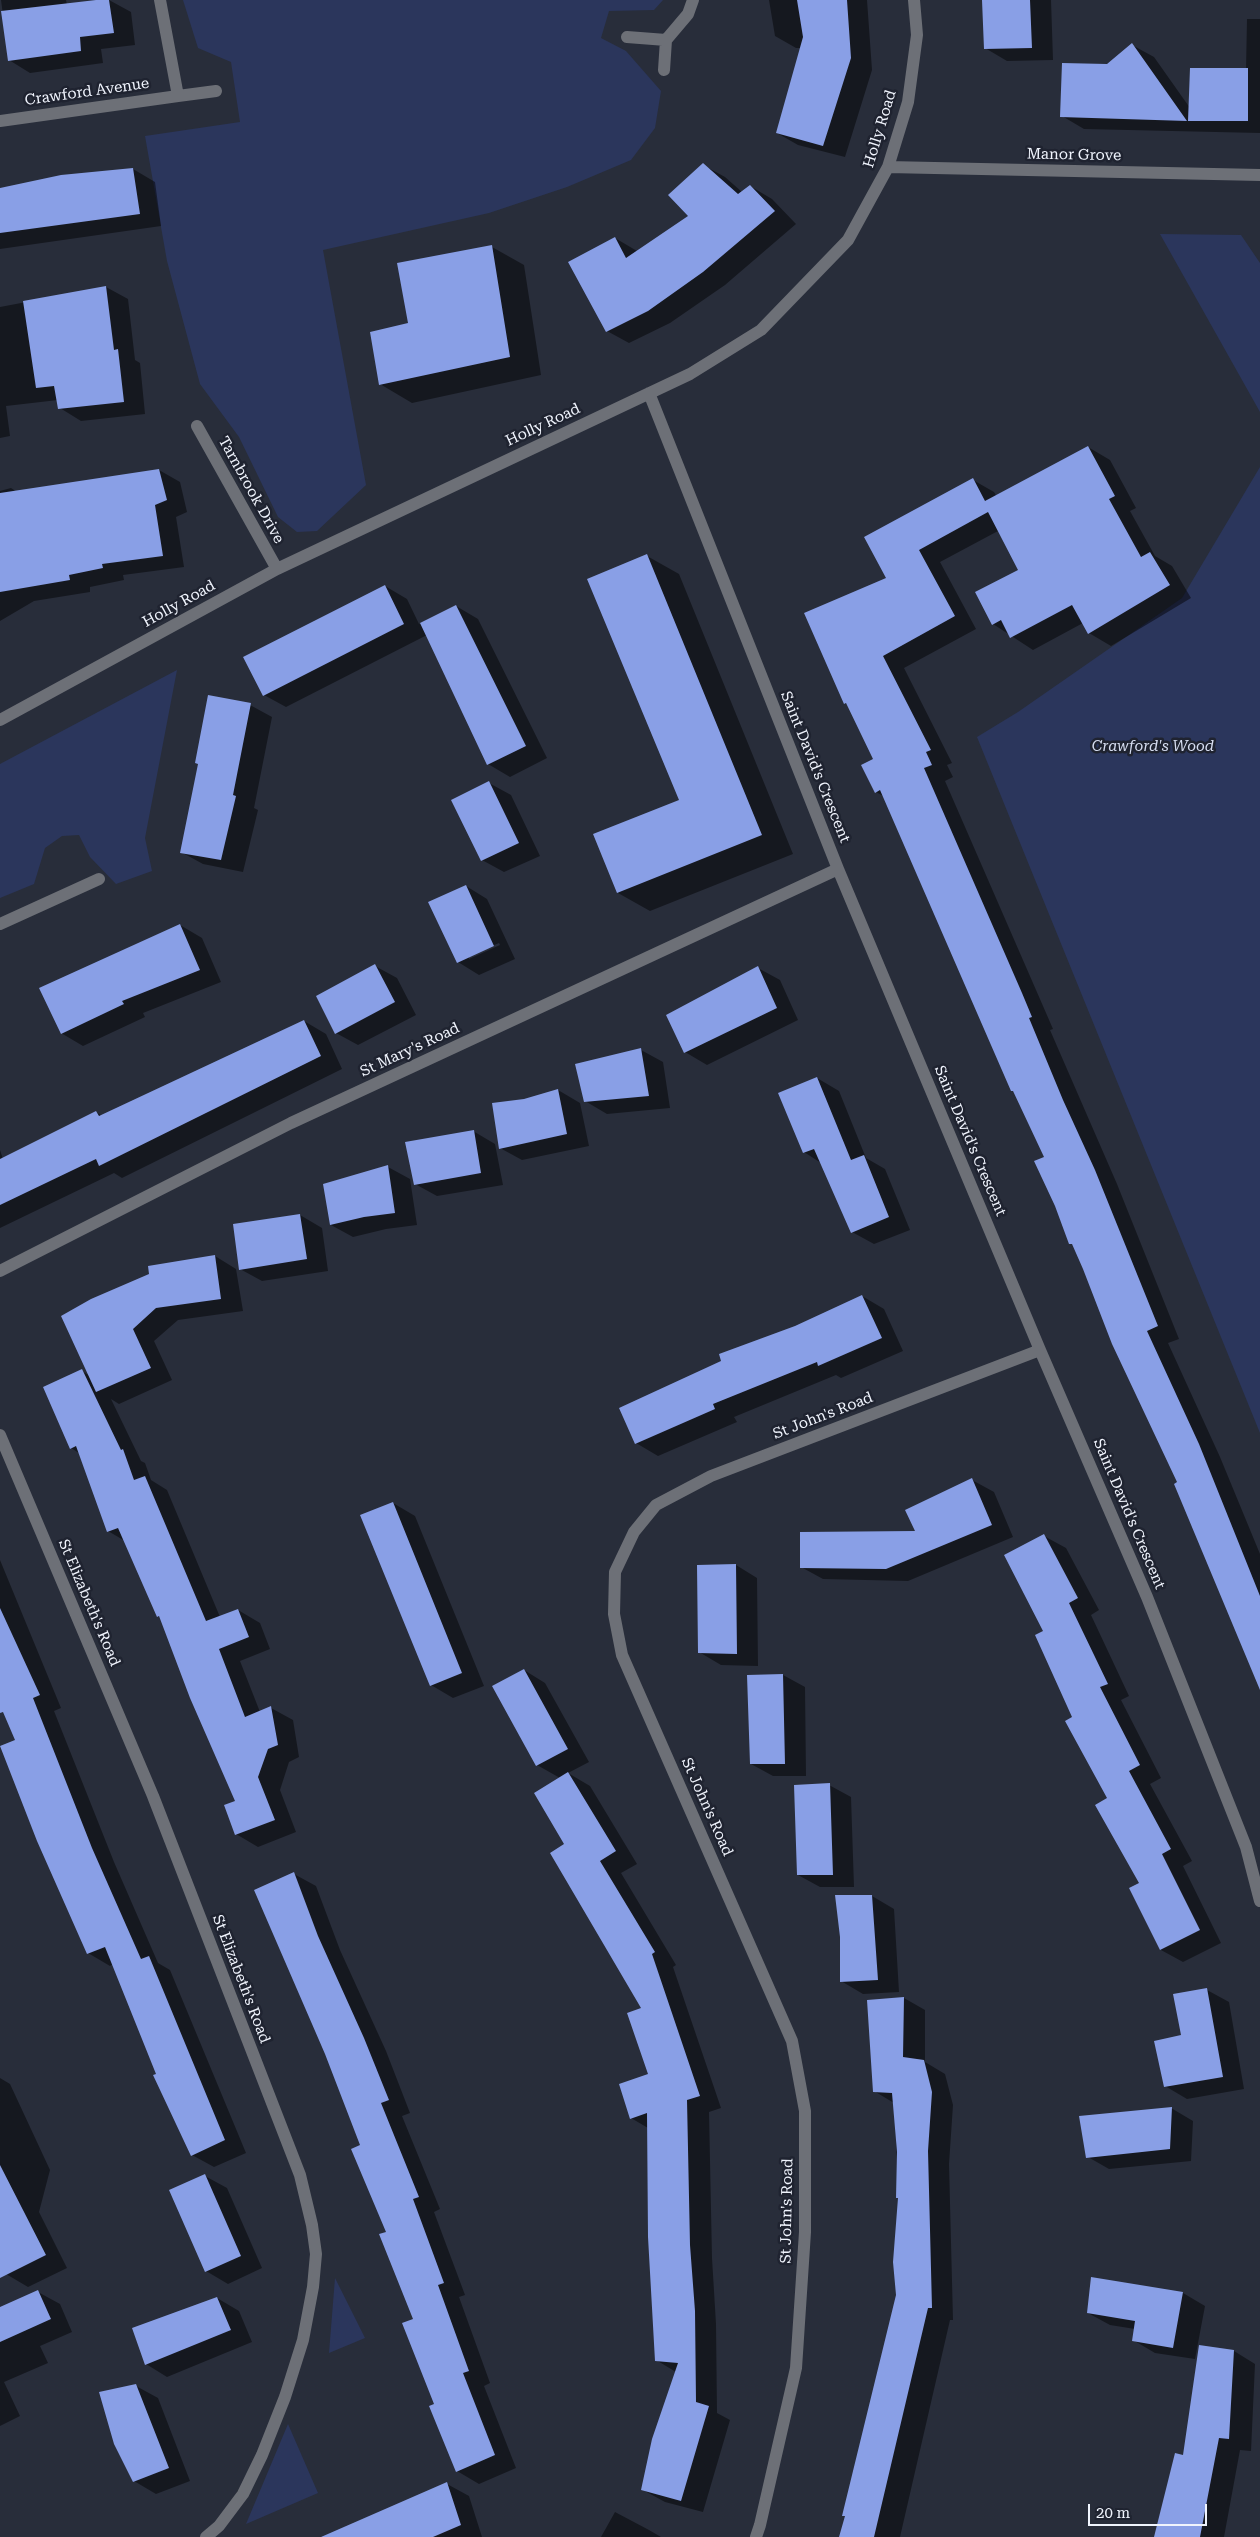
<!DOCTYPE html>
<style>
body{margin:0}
#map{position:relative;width:1260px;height:2537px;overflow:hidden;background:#282d3a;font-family:"Roboto Serif",serif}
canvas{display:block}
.scale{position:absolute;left:1088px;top:2504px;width:119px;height:22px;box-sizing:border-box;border:2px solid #f0f4fd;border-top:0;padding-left:6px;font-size:15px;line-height:18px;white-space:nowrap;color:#f0f4fd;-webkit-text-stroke:4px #1f2330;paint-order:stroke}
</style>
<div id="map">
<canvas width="1260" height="2537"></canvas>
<div class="scale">20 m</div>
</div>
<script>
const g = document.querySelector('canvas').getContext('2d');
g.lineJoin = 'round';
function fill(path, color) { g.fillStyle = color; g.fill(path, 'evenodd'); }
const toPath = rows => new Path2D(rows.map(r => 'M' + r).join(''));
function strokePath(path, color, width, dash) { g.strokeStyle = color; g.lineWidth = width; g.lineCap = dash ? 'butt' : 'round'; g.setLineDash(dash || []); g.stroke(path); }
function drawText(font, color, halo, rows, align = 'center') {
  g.font = font + ' "Roboto Serif",serif'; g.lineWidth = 5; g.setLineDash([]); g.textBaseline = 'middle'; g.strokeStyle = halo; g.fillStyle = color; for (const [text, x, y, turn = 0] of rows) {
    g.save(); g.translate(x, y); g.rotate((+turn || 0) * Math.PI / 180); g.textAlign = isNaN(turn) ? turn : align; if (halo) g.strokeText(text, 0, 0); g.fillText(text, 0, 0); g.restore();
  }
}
const green = toPath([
 [183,0,663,0,654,10,609,11,601,38,626,51,661,91,655,128,631,160,567,187,489,213,323,250,366,485,317,531,297,532,278,517,239,437,200,384,167,261,145,136,240,122,231,62,198,48],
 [1160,234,1241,235,1260,263,1260,412],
 [1260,467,1260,1433,977,737,1018,712,1182,598],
 [177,670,145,838,152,871,116,884,90,857,79,835,62,836,45,848,34,884,0,898,0,764],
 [335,2278,365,2338,329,2353],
 [288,2424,318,2493,246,2524]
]);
const shadow = toPath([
 [1,0,66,0,67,5,109,0,131,12,135,45,101,49,103,63,30,73,9,60],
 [769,0,867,0,872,70,845,157,798,145,777,133,801,48,796,48,775,36],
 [983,0,1051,0,1053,60,1007,61,985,48],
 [1247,19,1260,19,1260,133,1084,129,1062,116,1108,66,1132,45,1154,57,1190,108,1246,70],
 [703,165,725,177,742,192,750,186,772,199,796,224,725,285,670,323,629,343,607,331,615,238,637,251,690,216],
 [133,169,155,182,161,226,0,249,0,188],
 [492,247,524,265,541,375,412,403,380,384],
 [106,287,128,299,135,360,140,363,145,414,81,421,60,408,58,400,6,406,10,436,0,438,0,307],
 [1088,447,1110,460,1136,508,1130,511,1155,556,1172,566,1191,598,1111,646,1089,633,1083,623,1033,650,993,624,1020,570,998,531,940,562,976,629,904,668,952,763,947,765,953,777,945,781,1043,1006,1053,1029,1050,1030,1117,1184,1179,1339,1168,1343,1220,1457,1260,1554,1260,1687,1179,1483,1075,1246,1070,1243,1045,1158,1015,1093,1012,1090,885,797,876,792,874,759,848,705,845,703,888,578,973,480,994,492,997,497],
 [159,470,180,482,187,512,176,517,184,567,123,575,124,580,90,587,90,592,34,601,0,621,0,491,11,488,17,492],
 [647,556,679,574,793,854,650,911,618,893,681,801],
 [385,586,407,599,419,624,456,606,478,619,547,758,510,777,488,764,427,635,286,707,264,695],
 [250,705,272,717,254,808,258,810,243,872,203,864,181,852],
 [489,783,511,795,540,856,504,872,482,860],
 [466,886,487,899,515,959,479,975,458,962],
 [499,943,500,945,469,959,469,956],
 [180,925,202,938,221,982,143,1013,145,1017,83,1046,61,1033],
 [375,966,397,978,416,1015,358,1045,336,1033],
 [758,968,780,980,798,1020,707,1065,685,1052],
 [304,1021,326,1034,342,1069,122,1178,114,1173,0,1228,0,1150,3,1159,96,1112,102,1116],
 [641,1050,663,1062,670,1108,607,1114,585,1101],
 [817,1078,839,1091,866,1158,885,1169,910,1230,874,1244,852,1232,821,1163,804,1152],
 [558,1090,580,1103,589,1146,522,1160,500,1148,525,1100],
 [473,1131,495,1144,503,1185,437,1196,415,1184],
 [388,1167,410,1179,417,1225,386,1229,353,1237,331,1225],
 [300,1215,322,1228,328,1271,262,1281,240,1269],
 [215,1256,236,1269,243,1311,178,1320,154,1341,172,1380,119,1404,111,1399,141,1461,145,1463,151,1480,167,1490,220,1617,238,1610,260,1623,270,1649,240,1661,260,1712,271,1708,293,1720,299,1757,289,1762,280,1790,296,1832,258,1847,236,1834,237,1802,161,1618,158,1616,125,1541,108,1531,79,1453,71,1448,82,1371,90,1376,62,1316],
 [862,1296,884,1309,903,1351,841,1378,836,1375,734,1417,737,1422,658,1456,636,1443,795,1327],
 [972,1480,994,1492,1013,1537,908,1581,823,1579,801,1567,917,1532],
 [393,1503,415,1516,484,1686,453,1698,431,1685],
 [1044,1536,1066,1548,1099,1610,1091,1615,1129,1696,1121,1700,1161,1778,1150,1784,1192,1861,1183,1866,1221,1943,1183,1962,1161,1950,1131,1889,1141,1884,1109,1798,1073,1718,1045,1632],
 [0,1560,61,1708,54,1711,114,1862,158,1963,170,1970,246,2153,214,2167,192,2155,113,1964,110,1966,88,1953,17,1740,0,1700],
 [736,1565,757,1578,758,1666,721,1665,699,1652],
 [524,1670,545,1683,589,1762,568,1773,590,1786,637,1864,621,1873,676,1965,673,1967,721,2108,709,2112,712,2258,716,2324,717,2413,730,2420,703,2512,665,2502,643,2490,676,2372,656,2360,648,2128,631,2118,650,2075,643,2009,566,1844,560,1778,537,1765,494,1687],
 [783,1675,805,1687,806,1776,773,1776,751,1764],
 [829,1785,851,1797,854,1887,820,1887,798,1875],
 [294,1874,316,1886,340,1950,386,2051,410,2113,402,2116,440,2209,434,2212,465,2295,459,2297,490,2383,484,2386,516,2468,479,2484,457,2471,436,2404,415,2320,362,2146],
 [872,1896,894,1909,899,1992,863,1994,841,1981],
 [1207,1990,1229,2002,1244,2089,1187,2099,1165,2086,1182,2036],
 [904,1998,925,2010,925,2062,945,2074,953,2105,949,2164,953,2320,950,2320,900,2537,841,2537,897,2296,899,2198,894,2103,874,2091],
 [0,2078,10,2084,50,2170,39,2212,67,2268,28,2287,6,2274,0,2261],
 [1171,2108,1193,2121,1191,2161,1109,2169,1088,2157],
 [205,2176,227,2188,262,2268,228,2284,206,2271],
 [1092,2279,1183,2293,1205,2306,1195,2359,1155,2353,1133,2340,1135,2329,1110,2325,1088,2313],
 [38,2292,60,2304,72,2332,40,2346,48,2363,4,2382,20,2416,0,2426,0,2308],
 [217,2298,239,2311,252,2342,167,2377,146,2364],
 [1234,2351,1255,2364,1251,2451,1240,2450,1224,2537,1156,2537,1184,2457],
 [136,2386,158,2398,190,2481,156,2494,134,2481],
 [447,2484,469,2496,482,2537,323,2537],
 [615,2512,649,2530,661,2537,601,2537]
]);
const building = toPath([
 [96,0,109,0,114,33,80,37,81,51,8,61,1,11],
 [797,0,847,0,851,58,823,146,776,133,803,37],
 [982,0,1030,0,1032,48,984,49],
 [1132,43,1187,121,1060,117,1062,63,1107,64],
 [1190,68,1248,68,1248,121,1188,121],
 [703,163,738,194,750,185,775,211,703,272,648,311,606,332,568,262,615,237,626,258,688,216,668,195],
 [133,168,140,214,0,233,0,188,61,175],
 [492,245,510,357,379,385,370,332,408,323,397,263],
 [106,286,114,350,118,349,124,402,58,409,54,386,36,388,23,301],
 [1088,446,1115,496,1109,499,1141,557,1150,552,1170,585,1088,634,1072,605,1010,638,1001,620,992,625,975,592,1018,570,988,512,919,550,955,616,883,656,931,750,926,752,932,765,924,768,1022,993,1032,1017,1029,1018,1063,1100,1095,1170,1158,1326,1147,1331,1199,1444,1260,1596,1260,1690,1174,1484,1177,1482,1112,1344,1083,1269,1072,1244,1069,1244,1055,1206,1034,1161,1044,1157,1013,1091,1011,1091,880,790,875,793,861,765,873,759,846,703,844,704,804,613,886,578,864,537,973,478,985,501],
 [159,469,167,500,155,505,163,556,102,564,103,568,69,575,70,580,0,592,0,493],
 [647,554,762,835,617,893,593,834,679,800,587,579],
 [385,585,404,624,263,696,243,657],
 [456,605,526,746,487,765,420,623],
 [208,695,251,703,233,795,236,796,221,860,180,853,198,764,195,763],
 [489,781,519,843,481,861,451,800],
 [466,885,494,946,457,963,428,902],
 [180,924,200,970,122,1001,124,1004,61,1034,39,988],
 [375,964,395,1002,335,1034,316,996],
 [758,966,777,1008,684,1053,666,1015],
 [304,1020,321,1056,99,1166,96,1159,0,1205,0,1159,96,1111,99,1116],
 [641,1048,649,1096,584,1102,575,1064],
 [817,1077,851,1160,864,1155,889,1217,851,1233,814,1149,803,1153,778,1093],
 [558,1089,567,1134,499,1149,492,1103,524,1099],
 [474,1130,481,1173,414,1185,405,1142],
 [388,1165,395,1213,364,1217,330,1225,323,1184],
 [300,1214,307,1259,239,1270,233,1224],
 [215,1255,221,1299,156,1308,133,1329,151,1368,96,1392,61,1316,91,1299,149,1274,148,1266],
 [862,1295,882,1338,818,1366,817,1362,713,1404,715,1409,635,1444,619,1408,721,1361,719,1354,795,1326],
 [82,1369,121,1450,123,1449,134,1480,145,1476,206,1621,238,1609,249,1637,219,1649,245,1717,271,1706,278,1745,268,1749,258,1777,275,1820,235,1835,224,1805,235,1801,190,1698,159,1616,157,1617,118,1528,107,1532,76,1446,70,1449,43,1387],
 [972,1478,992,1525,886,1569,800,1568,800,1532,915,1531,905,1510],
 [393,1502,462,1673,430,1686,360,1515],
 [1044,1534,1078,1598,1069,1603,1108,1684,1100,1687,1140,1765,1129,1771,1171,1849,1162,1854,1200,1930,1160,1950,1129,1888,1139,1883,1095,1805,1107,1798,1065,1721,1072,1717,1035,1635,1043,1631,1004,1555],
 [736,1564,737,1654,698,1653,697,1565],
 [0,1608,40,1695,33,1698,92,1848,141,1959,149,1956,225,2140,191,2156,153,2075,156,2074,105,1947,87,1954,37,1841,0,1746,15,1740,3,1712,0,1713],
 [524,1669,568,1749,536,1766,492,1686],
 [783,1674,785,1764,750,1764,747,1675],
 [568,1772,616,1851,600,1861,655,1952,652,1954,700,2096,687,2100,690,2245,695,2311,696,2402,709,2406,681,2501,641,2490,652,2439,678,2363,655,2361,648,2237,647,2113,630,2119,619,2084,648,2074,627,2013,641,2008,550,1853,564,1844,534,1793],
 [830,1783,833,1875,797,1875,794,1785],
 [294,1872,318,1936,364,2038,389,2100,381,2103,419,2197,413,2199,444,2283,438,2285,469,2371,463,2373,495,2455,456,2472,429,2406,434,2404,402,2323,413,2319,379,2234,386,2232,351,2149,360,2145,325,2054,254,1890],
 [835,1895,872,1895,878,1980,840,1982,840,1937],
 [1207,1988,1223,2077,1164,2087,1154,2041,1181,2035,1173,1994],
 [904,1997,903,2057,924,2060,932,2092,928,2151,932,2308,928,2308,874,2537,839,2537,845,2516,842,2516,896,2295,893,2262,898,2198,896,2198,897,2152,892,2093,873,2092,867,2000],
 [1172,2107,1170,2149,1086,2158,1079,2116],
 [0,2165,46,2255,0,2278],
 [205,2174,241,2256,205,2272,169,2190],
 [1091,2277,1183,2292,1173,2348,1132,2341,1135,2321,1087,2313],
 [38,2290,51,2319,0,2342,0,2307],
 [217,2297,231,2330,145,2365,132,2328],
 [1199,2345,1234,2350,1229,2439,1219,2438,1200,2537,1154,2537,1175,2453,1183,2455],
 [136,2384,169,2468,133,2482,114,2444,99,2392],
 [447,2482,461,2525,433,2537,321,2537]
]);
const street = toPath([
 [627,37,666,40,688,14,693,0],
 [664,70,666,40],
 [178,96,216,91],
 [0,121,178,96,160,0],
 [888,167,1260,175],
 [649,393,838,869,1040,1350,1147,1597,1246,1847,1260,1901],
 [197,426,277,569],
 [0,720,277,569,690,374,761,330,848,240,888,167,908,102,917,35,914,0],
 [0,924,99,879],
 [0,1271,291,1123,838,869],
 [0,1435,153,1796,300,2175,312,2225,316,2254,313,2287,303,2340,285,2397,262,2455,243,2494,219,2526,206,2537],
 [756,2537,760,2525,796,2368,805,2232,805,2111,792,2041,622,1655,614,1614,615,1572,634,1532,656,1505,711,1476,1040,1350]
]);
const streetNames = [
 ["Crawford Avenue",87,92,-8],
 ["Holly Road",880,129,-73],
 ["Manor Grove",1074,155,1],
 ["Holly Road",543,425,-25],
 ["Tarnbrook Drive",251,490,61],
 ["Holly Road",179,604,-29],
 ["Saint David's Crescent",815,767,68],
 ["St Mary's Road",410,1050,-25],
 ["Saint David's Crescent",970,1141,67],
 ["St John's Road",823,1416,-21],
 ["Saint David's Crescent",1129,1514,67],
 ["St Elizabeth's Road",89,1603,67],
 ["St John's Road",707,1807,66],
 ["St Elizabeth's Road",241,1979,69],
 ["St John's Road",787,2211,-89]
];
const parkNames = [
 ["Crawford's Wood",1153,747]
];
fill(green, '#2b365c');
fill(shadow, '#0007');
fill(building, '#899fe6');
strokePath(street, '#6d7077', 12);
drawText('15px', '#f0f4fd', '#1f2330', streetNames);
drawText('italic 15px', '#d6ddf0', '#1f2330', parkNames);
</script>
